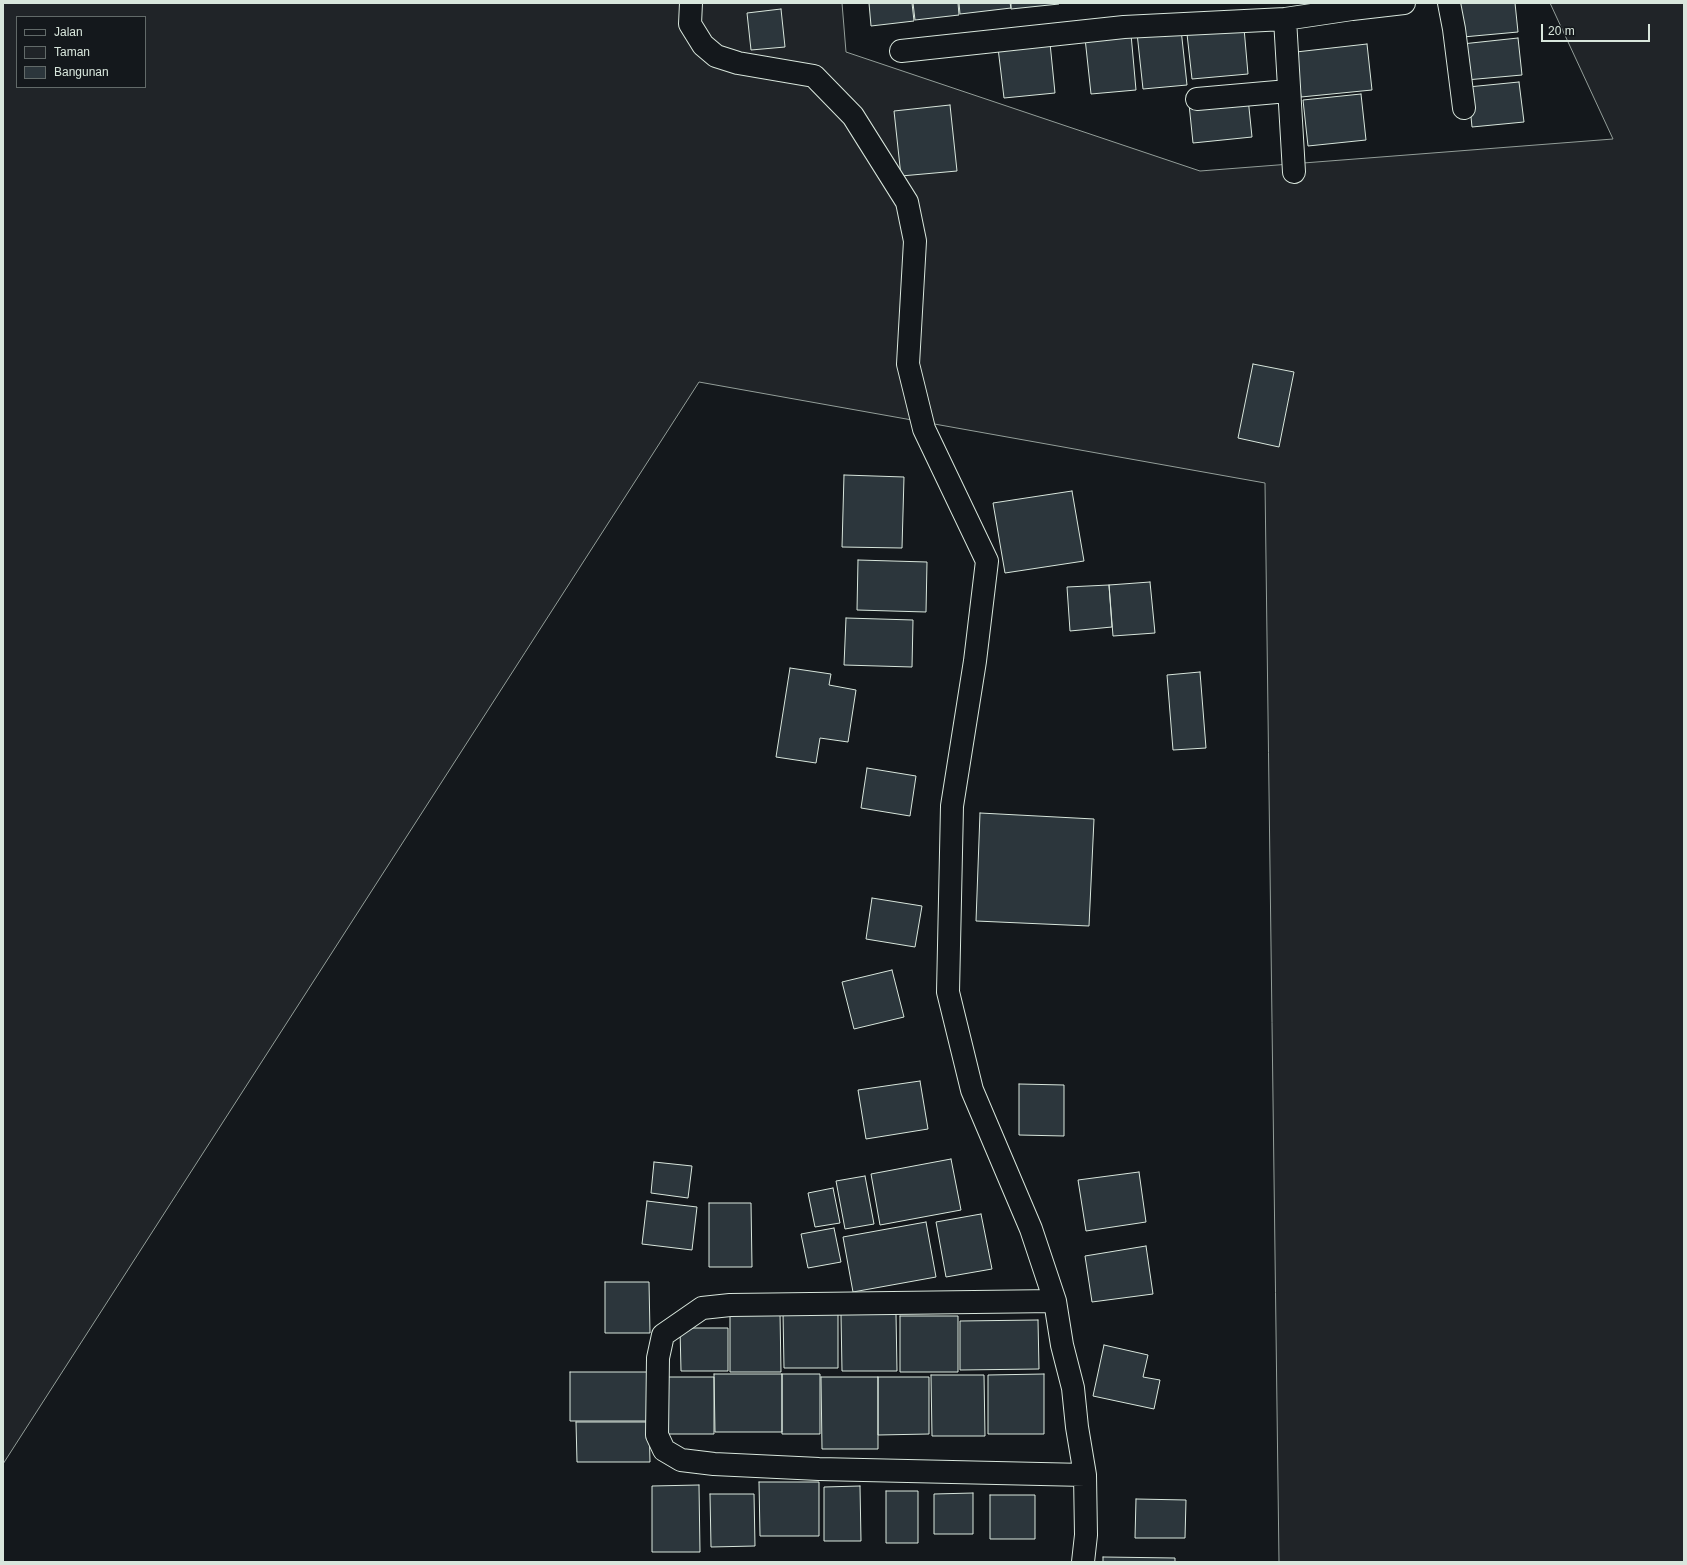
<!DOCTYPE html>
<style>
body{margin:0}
#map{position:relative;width:1687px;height:1565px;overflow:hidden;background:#14181c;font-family:Arial,sans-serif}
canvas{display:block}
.frame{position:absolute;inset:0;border:4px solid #d8e6dc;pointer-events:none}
.legend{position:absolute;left:16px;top:16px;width:130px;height:72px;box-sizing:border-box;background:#14181c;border:1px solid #626a69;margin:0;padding:5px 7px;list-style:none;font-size:12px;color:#d8e6dc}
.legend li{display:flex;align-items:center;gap:8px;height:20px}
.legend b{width:20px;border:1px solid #626a69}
.scale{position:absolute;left:1541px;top:24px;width:109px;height:18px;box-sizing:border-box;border:2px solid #d8e6dc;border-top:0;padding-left:5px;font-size:12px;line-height:14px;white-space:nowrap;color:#d8e6dc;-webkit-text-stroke:3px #14181c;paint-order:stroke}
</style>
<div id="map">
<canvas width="1687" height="1565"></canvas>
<div class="frame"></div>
<ul class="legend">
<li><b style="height:5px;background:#14181c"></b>Jalan</li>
<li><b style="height:11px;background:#202428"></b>Taman</li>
<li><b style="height:11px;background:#2c363c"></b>Bangunan</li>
</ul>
<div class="scale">20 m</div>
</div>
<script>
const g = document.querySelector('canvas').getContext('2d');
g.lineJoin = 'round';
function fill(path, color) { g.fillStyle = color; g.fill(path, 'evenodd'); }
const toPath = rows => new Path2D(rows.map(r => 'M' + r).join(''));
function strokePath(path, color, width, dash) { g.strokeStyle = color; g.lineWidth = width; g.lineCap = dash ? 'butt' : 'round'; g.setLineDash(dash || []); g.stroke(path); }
const green = toPath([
 [3,3,842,3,846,52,1200,171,1613,139,1550,3,1684,3,1684,1562,1279,1562,1265,483,699,382,3,1464,3,3],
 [17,17,145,17,145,87,17,87,17,17]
]);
const building = toPath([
 [869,3,912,3,914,21,871,26,869,3],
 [913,3,958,3,959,15,915,20,913,3],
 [959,3,1010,3,1011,8,960,14,959,3],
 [1011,3,1059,3,1059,4,1011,9,1011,3],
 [1459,3,1515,3,1518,32,1463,37,1459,3],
 [781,9,785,47,751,50,747,13,781,9],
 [1244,28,1248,74,1192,79,1187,34,1244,28],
 [1181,29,1187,85,1143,89,1137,33,1181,29],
 [1131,34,1136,90,1091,94,1085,38,1131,34],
 [1518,38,1522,75,1466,80,1462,44,1518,38],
 [1050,43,1055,93,1004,98,998,48,1050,43],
 [1367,44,1372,90,1301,97,1296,52,1367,44],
 [1519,82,1524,122,1472,127,1468,87,1519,82],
 [1361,94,1366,140,1308,146,1303,100,1361,94],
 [1248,98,1252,137,1193,143,1189,104,1248,98],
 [950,105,957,171,901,176,894,111,950,105],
 [1253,364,1294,372,1279,447,1238,438,1253,364],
 [844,475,904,477,902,548,842,547,844,475],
 [1072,491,1084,561,1005,573,993,503,1072,491],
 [858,560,927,562,926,612,857,610,858,560],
 [1150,582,1155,633,1113,636,1109,585,1150,582],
 [1109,585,1112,627,1070,631,1067,587,1109,585],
 [846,618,913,620,912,667,844,665,846,618],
 [790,668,831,674,829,685,856,690,848,742,820,738,816,763,776,757,790,668],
 [1200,672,1206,748,1173,750,1167,675,1200,672],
 [867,768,916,776,910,816,861,808,867,768],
 [980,813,1094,819,1089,926,976,921,980,813],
 [872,898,922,906,915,947,866,939,872,898],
 [892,970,904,1017,854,1029,842,982,892,970],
 [920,1081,928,1129,866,1139,858,1090,920,1081],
 [1019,1084,1064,1085,1064,1136,1019,1135,1019,1084],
 [951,1159,961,1210,880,1225,871,1174,951,1159],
 [654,1162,692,1166,688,1198,651,1193,654,1162],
 [1139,1172,1146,1222,1086,1231,1078,1180,1139,1172],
 [865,1176,874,1224,845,1229,836,1181,865,1176],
 [833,1188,840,1223,815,1227,808,1193,833,1188],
 [647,1201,697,1207,692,1250,642,1244,647,1201],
 [709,1203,751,1203,752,1267,709,1267,709,1203],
 [981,1214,992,1269,946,1277,936,1222,981,1214],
 [926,1222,936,1277,853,1292,843,1237,926,1222],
 [834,1228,841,1262,808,1268,801,1234,834,1228],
 [1146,1246,1153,1294,1092,1302,1085,1256,1146,1246],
 [605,1282,649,1282,650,1333,605,1333,605,1282],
 [783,1312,838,1312,838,1368,784,1368,783,1312],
 [730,1313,780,1313,781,1372,730,1372,730,1313],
 [841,1314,896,1314,897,1371,842,1371,841,1314],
 [900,1316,958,1316,958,1372,900,1372,900,1316],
 [1038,1320,1039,1369,960,1370,960,1321,1038,1320],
 [680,1328,728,1328,728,1371,681,1371,680,1328],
 [1104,1345,1148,1355,1143,1377,1160,1380,1154,1409,1093,1396,1104,1345],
 [570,1372,651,1372,650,1421,570,1421,570,1372],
 [714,1374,782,1374,782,1432,715,1432,714,1374],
 [782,1374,820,1374,820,1434,782,1434,782,1374],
 [1044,1374,1044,1434,988,1434,988,1375,1044,1374],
 [931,1375,984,1375,985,1436,932,1436,931,1375],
 [665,1377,714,1377,714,1434,665,1434,665,1377],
 [821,1377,878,1377,878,1449,822,1449,821,1377],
 [878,1377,929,1377,929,1434,878,1435,878,1377],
 [576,1422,649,1422,650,1462,577,1462,576,1422],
 [759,1482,819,1482,819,1536,760,1536,759,1482],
 [699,1485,700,1552,652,1552,652,1486,699,1485],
 [860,1486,861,1541,824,1541,824,1487,860,1486],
 [886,1491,918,1491,918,1543,886,1543,886,1491],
 [973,1493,973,1534,934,1534,934,1494,973,1493],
 [710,1494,754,1494,755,1546,711,1547,710,1494],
 [990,1495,1035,1495,1035,1539,990,1539,990,1495],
 [1136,1499,1186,1500,1185,1538,1135,1538,1136,1499],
 [1103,1557,1175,1558,1175,1562,1103,1562,1103,1557]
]);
const minor = toPath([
 [691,3,690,24,703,45,716,56,738,63,814,76,853,116,907,202,915,241,908,364,924,429,987,561,975,661,952,806,948,992,972,1090,1031,1229,1055,1301,1062,1345,1073,1388,1077,1427,1085,1475,1086,1535,1083,1562],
 [1449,3,1454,29,1464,108],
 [1352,9,1404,3],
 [1285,19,1294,172],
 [901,51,1124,27,1285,19,1352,9,1351,3],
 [1197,99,1288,91],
 [1055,1301,730,1305,702,1308,663,1335,658,1358,657,1435,664,1450,681,1460,714,1464,819,1469,1085,1475]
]);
fill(green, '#202428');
strokePath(green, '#939e99', 1);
fill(building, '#2c363c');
strokePath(building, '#d8e6dc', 1);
strokePath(minor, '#d8e6dc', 24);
strokePath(minor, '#14181c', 22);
</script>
